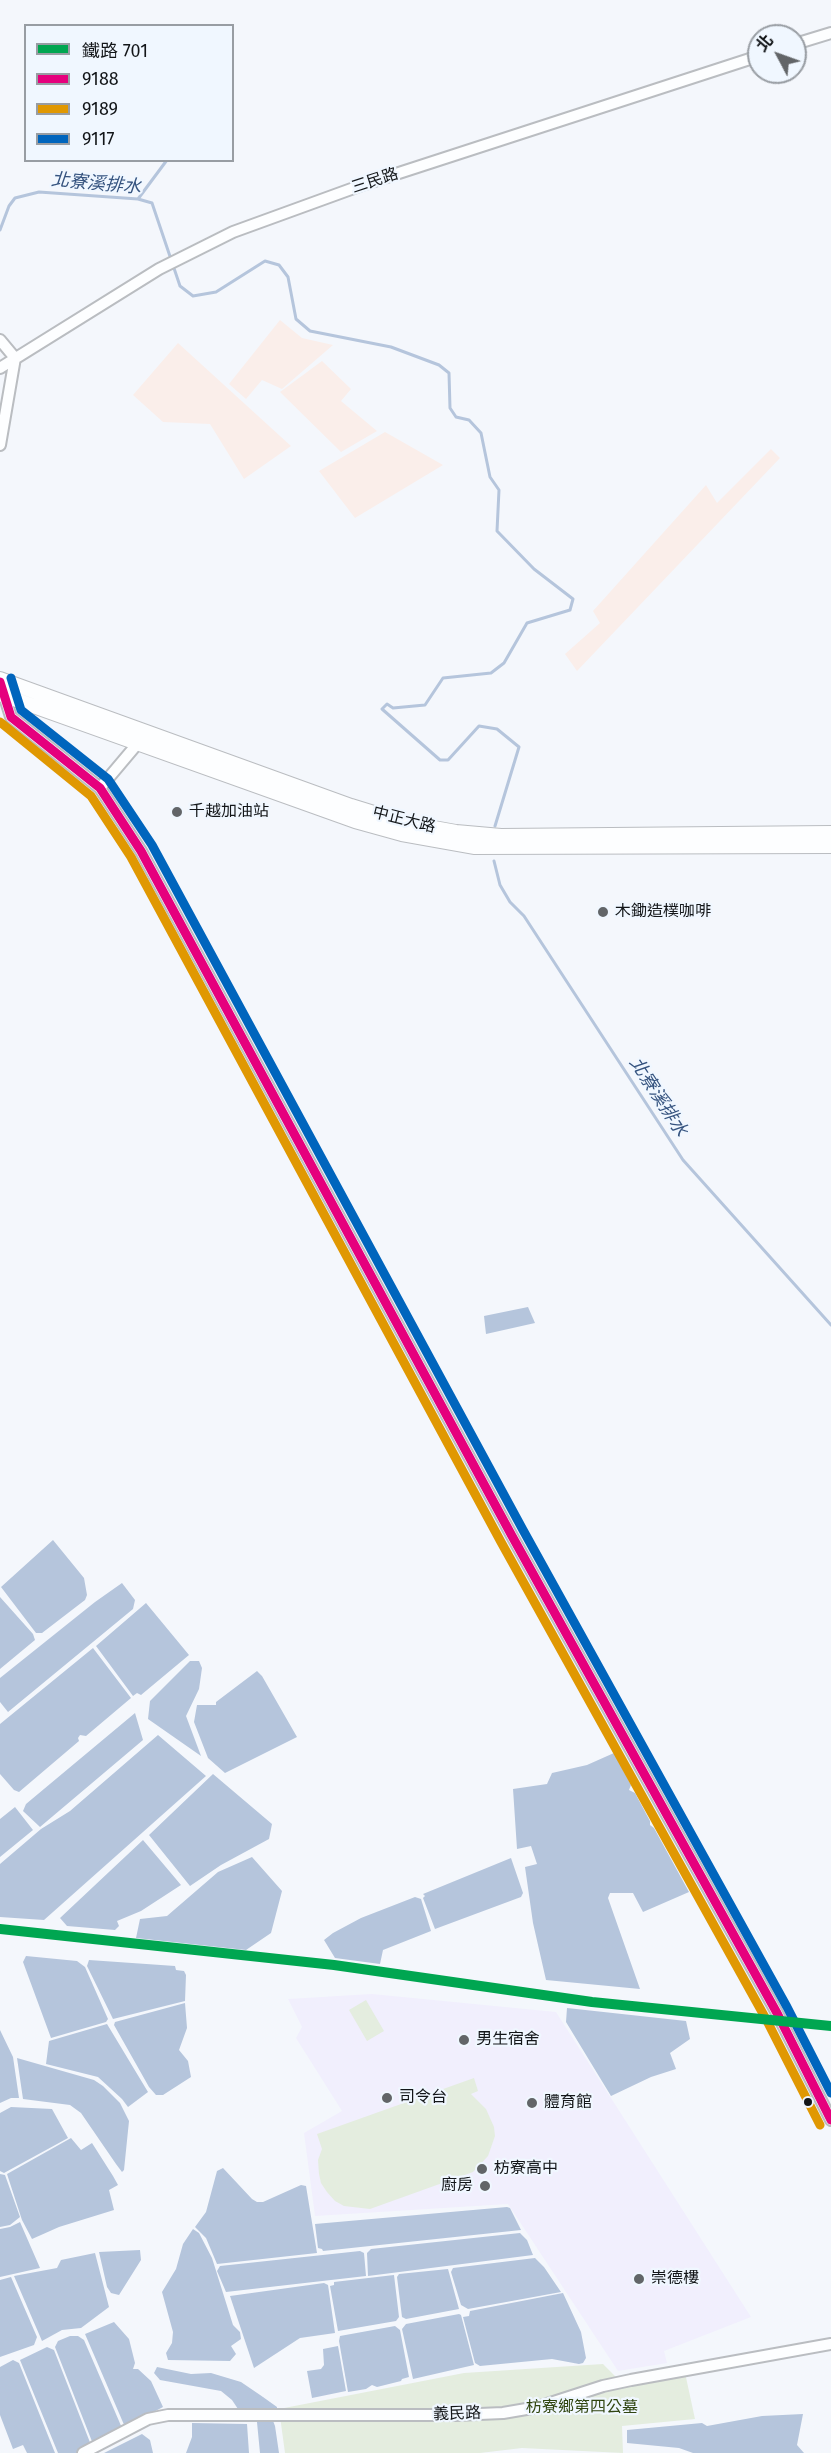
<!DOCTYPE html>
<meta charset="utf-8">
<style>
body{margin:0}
#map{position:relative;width:831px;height:2453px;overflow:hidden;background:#f4f7fc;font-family:"Fira Sans","Noto Sans TC",sans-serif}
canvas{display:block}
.legend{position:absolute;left:24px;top:24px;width:210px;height:138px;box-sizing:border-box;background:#f0f7ff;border:2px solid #989da3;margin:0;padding:8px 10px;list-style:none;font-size:18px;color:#131619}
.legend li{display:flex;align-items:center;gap:12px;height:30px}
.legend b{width:30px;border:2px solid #989da3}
.north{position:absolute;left:747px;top:24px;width:60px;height:60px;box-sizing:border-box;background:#f0f7ff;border:2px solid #989da3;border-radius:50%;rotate:311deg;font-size:16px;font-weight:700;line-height:24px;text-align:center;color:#131619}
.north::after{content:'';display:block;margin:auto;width:21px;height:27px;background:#626568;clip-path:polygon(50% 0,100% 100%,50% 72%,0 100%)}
</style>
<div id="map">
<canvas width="831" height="2453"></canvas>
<ul class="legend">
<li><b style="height:8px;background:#00a651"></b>鐵路 701</li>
<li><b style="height:8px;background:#e5007d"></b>9188</li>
<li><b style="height:8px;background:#e09802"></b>9189</li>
<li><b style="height:8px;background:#0065bd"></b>9117</li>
</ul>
<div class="north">北</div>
</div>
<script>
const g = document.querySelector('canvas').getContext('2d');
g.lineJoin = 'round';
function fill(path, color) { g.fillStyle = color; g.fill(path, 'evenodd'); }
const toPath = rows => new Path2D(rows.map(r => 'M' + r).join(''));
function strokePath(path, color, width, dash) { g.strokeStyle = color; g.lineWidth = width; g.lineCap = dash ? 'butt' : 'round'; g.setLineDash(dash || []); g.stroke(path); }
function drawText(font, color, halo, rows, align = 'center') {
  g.font = font + ' "Fira Sans","Noto Sans TC",sans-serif'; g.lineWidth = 4.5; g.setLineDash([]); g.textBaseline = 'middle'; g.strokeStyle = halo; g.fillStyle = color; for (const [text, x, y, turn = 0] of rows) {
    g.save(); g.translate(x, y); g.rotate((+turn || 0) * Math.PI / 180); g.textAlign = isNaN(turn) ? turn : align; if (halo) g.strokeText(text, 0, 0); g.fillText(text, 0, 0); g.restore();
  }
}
const industrial = toPath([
 [280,320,302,338,333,345,282,389,262,380,246,399,229,384],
 [178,343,291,446,244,479,210,424,163,422,133,395],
 [322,361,351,389,341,401,377,431,341,452,280,392],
 [385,432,443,465,355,518,319,471],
 [771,449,780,458,577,671,565,654,600,623,593,611,706,485,717,503]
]);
const education = toPath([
 [372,1994,556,2012,751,2317,664,2351,667,2363,618,2371,508,2204,315,2216,304,2133,342,2111,296,2038,302,2027,288,1999]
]);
const green = toPath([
 [366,2000,384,2031,367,2041,349,2010],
 [474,2078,478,2091,471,2094,486,2109,494,2127,495,2136,488,2156,473,2172,370,2209,344,2206,335,2201,327,2192,321,2183,319,2174,318,2160,322,2149,317,2134],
 [603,2364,617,2378,684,2368,695,2419,622,2426,623,2453,522,2448,480,2453,285,2453,279,2409,464,2373]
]);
const water = toPath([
 [528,1307,535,1323,486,1334,484,1316],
 [53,1540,84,1578,87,1595,85,1600,42,1633,36,1633,1,1587],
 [122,1583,135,1600,133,1609,8,1712,0,1702,0,1678,95,1602],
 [0,1597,33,1634,35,1640,0,1669],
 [146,1603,189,1655,141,1695,137,1693,133,1696,96,1646],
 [93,1648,131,1698,86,1736,80,1735,78,1738,79,1741,19,1792,14,1790,0,1774,0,1724],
 [190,1661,199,1661,202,1668,199,1689,186,1716,201,1756,148,1719,150,1701],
 [257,1671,262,1676,297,1737,225,1773,208,1758,194,1722,197,1705,216,1705,216,1702],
 [135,1713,143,1740,40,1827,23,1811,26,1804],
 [158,1735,206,1776,44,1920,0,1917,0,1864,41,1829,70,1811],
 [614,1753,631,1785,629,1790,635,1793,650,1821,650,1825,654,1828,689,1892,643,1912,633,1893,610,1893,608,1898,640,1989,546,1980,533,1923,525,1867,537,1864,531,1846,517,1849,513,1789,547,1784,552,1773,587,1765],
 [213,1774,272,1824,269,1839,221,1865,190,1886,149,1835],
 [15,1807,33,1830,0,1857,0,1819],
 [143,1840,181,1885,141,1911,117,1921,119,1926,115,1930,67,1926,60,1918],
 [252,1857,282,1891,271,1933,246,1950,136,1938,140,1919,167,1916,218,1872],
 [511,1858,523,1893,521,1897,435,1929,423,1898,425,1896,423,1894],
 [415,1897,421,1899,431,1931,383,1950,380,1964,335,1958,324,1940,333,1933,361,1918],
 [26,1956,77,1961,85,1967,108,2019,106,2022,51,2038,23,1962],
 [89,1960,175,1966,176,1970,184,1971,186,1975,185,2001,113,2019,87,1966],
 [185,2003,187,2028,179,2050,188,2061,191,2077,163,2095,156,2095,149,2087,114,2025,115,2022],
 [567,2008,686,2021,690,2039,670,2053,676,2069,651,2077,611,2096,566,2022],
 [107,2024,148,2092,128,2107,122,2099,98,2077,46,2064,49,2041],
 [0,2030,13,2057,19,2098,11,2098,0,2103],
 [17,2058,94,2080,103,2086,120,2103,129,2121,124,2170,122,2172,116,2164,81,2113,70,2105,23,2099],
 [11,2107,52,2109,68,2138,4,2173,0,2171,0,2113],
 [71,2138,81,2150,92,2143,113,2176,118,2185,109,2190,114,2210,59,2227,32,2239,22,2220,7,2174],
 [223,2168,252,2199,257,2202,263,2202,301,2185,306,2186,317,2253,217,2264,206,2238,195,2227,206,2212,217,2171],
 [0,2174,5,2175,20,2217,10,2225,0,2227],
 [507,2207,510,2208,521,2230,323,2251,322,2249,318,2248,315,2224],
 [20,2222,40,2268,0,2277,0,2229,10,2227],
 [193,2229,199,2233,212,2258,233,2325,240,2332,241,2339,231,2346,236,2354,230,2361,168,2360,166,2353,172,2343,173,2332,162,2292,176,2269,183,2244],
 [520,2233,527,2240,533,2255,368,2276,367,2253,371,2249],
 [140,2250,141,2260,119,2295,111,2293,107,2287,99,2252],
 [360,2251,364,2253,366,2276,226,2292,217,2271,220,2266],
 [95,2253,109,2307,81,2328,62,2330,42,2341,14,2276,57,2268,61,2260],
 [535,2258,544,2267,561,2292,468,2309,461,2305,451,2272,453,2268],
 [448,2269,459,2309,406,2319,402,2317,397,2277,399,2274],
 [394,2275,399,2317,396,2321,338,2331,330,2286,334,2285,334,2282],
 [11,2277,37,2337,34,2345,0,2357,0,2280],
 [324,2283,328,2285,335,2333,300,2338,254,2368,230,2296],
 [563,2293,581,2332,586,2358,583,2363,579,2364,552,2359,480,2366,475,2363,463,2317,469,2316,470,2311],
 [459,2314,461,2315,474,2365,413,2379,402,2329,406,2324],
 [114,2322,129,2339,135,2363,133,2369,138,2369,151,2381,163,2407,125,2427,85,2334],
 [395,2326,400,2330,409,2377,402,2379,401,2381,377,2387,372,2385,366,2389,348,2392,339,2341,340,2336],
 [70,2336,78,2336,84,2340,122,2428,93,2444,55,2347,58,2341],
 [338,2346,346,2391,312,2398,307,2371,321,2369,324,2365,323,2349],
 [47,2347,54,2350,91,2445,76,2453,58,2453,20,2360],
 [13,2360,19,2363,55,2453,27,2453,23,2445,13,2449,0,2415,0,2367],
 [157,2367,191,2374,211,2373,241,2382,263,2397,277,2407,277,2413,270,2413,275,2426,279,2453,260,2453,256,2412,240,2412,232,2400,221,2391,160,2380,154,2373],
 [803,2414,797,2445,804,2453,693,2453,679,2448,627,2443,627,2430,702,2423,707,2426,762,2416],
 [192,2423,247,2424,249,2453,186,2453,192,2437],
 [142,2434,150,2440,153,2453,104,2453]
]);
const stream = toPath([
 [138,199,167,160],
 [0,230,9,206,15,198,39,192,138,199,152,203,180,286,193,296,216,292,265,261,279,265,288,277,296,319,310,331,391,347,439,365,449,373,450,408,456,417,469,420,481,433,490,477,499,490,497,531,534,569,573,599,570,610,527,623,504,663,491,673,443,678,425,705,393,708,387,704,382,709,440,760,448,760,479,726,497,729,519,747,495,826],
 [494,861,500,885,510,902,524,916,683,1160,831,1325]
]);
const minor = toPath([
 [795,44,831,33],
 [0,340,15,358,0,445],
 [0,368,159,269,233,232,365,184,759,56],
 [0,682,11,717,100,788,141,851,512,1536,777,2013,831,2120],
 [100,788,138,743],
 [83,2453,148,2419,168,2415,456,2415,503,2413,538,2407,603,2386,631,2380,831,2344]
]);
const major = toPath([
 [0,679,351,806,406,823,456,832,501,836,831,833],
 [0,694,355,821,402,834,475,847,831,846]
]);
const bus1 = toPath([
 [0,682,11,717,100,788,141,851,512,1536,777,2013,831,2120]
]);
const bus2 = toPath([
 [0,722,91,796,131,857,501,1542,766,2019,820,2125]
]);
const bus3 = toPath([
 [11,678,21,710,108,779,152,845,523,1530,787,2007,831,2093]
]);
const rail1 = toPath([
 [0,1929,334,1965,592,2002,831,2026]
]);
const markers = [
 [177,812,6,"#626568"],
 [603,912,6,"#626568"],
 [464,2040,6,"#626568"],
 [387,2098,6,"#626568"],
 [808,2102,5,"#131619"],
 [532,2103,6,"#626568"],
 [482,2169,6,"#626568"],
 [485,2186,6,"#626568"],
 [639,2279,6,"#626568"]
];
const streetNames = [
 ["三民路",375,181,-18],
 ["中正大路",404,820,14],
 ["義民路",457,2414,-2]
];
const poiNames = [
 ["千越加油站",189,812],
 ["木鋤造樸咖啡",615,912],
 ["男生宿舍",476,2040],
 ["司令台",399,2098],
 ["體育館",544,2103],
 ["枋寮高中",494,2169],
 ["廚房",473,2186,"right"],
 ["崇德樓",651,2279]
];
const parkNames = [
 ["枋寮鄉第四公墓",582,2408]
];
const waterNames = [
 ["北寮溪排水",96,184,5],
 ["北寮溪排水",658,1097,57]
];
fill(industrial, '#faeeea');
fill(education, '#f1effd');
fill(green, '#e4eddf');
fill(water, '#b5c5dc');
strokePath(stream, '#b5c5dc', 3);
strokePath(minor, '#babdc1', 14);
strokePath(major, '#babdc1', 16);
strokePath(minor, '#fdfeff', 10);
strokePath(major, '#fdfeff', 14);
strokePath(bus1, '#e5007d', 9);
strokePath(bus2, '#e09802', 9);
strokePath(bus3, '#0065bd', 9);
strokePath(rail1, '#00a651', 10);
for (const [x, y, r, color] of markers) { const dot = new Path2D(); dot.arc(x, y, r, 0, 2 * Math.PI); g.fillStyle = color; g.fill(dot); strokePath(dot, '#f0f7ff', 2); }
drawText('16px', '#131619', '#f0f7ff', streetNames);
drawText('16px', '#131619', '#f0f7ff', poiNames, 'left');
drawText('16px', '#314611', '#f0f7ff', parkNames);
drawText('italic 18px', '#35537f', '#f0f7ff', waterNames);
</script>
